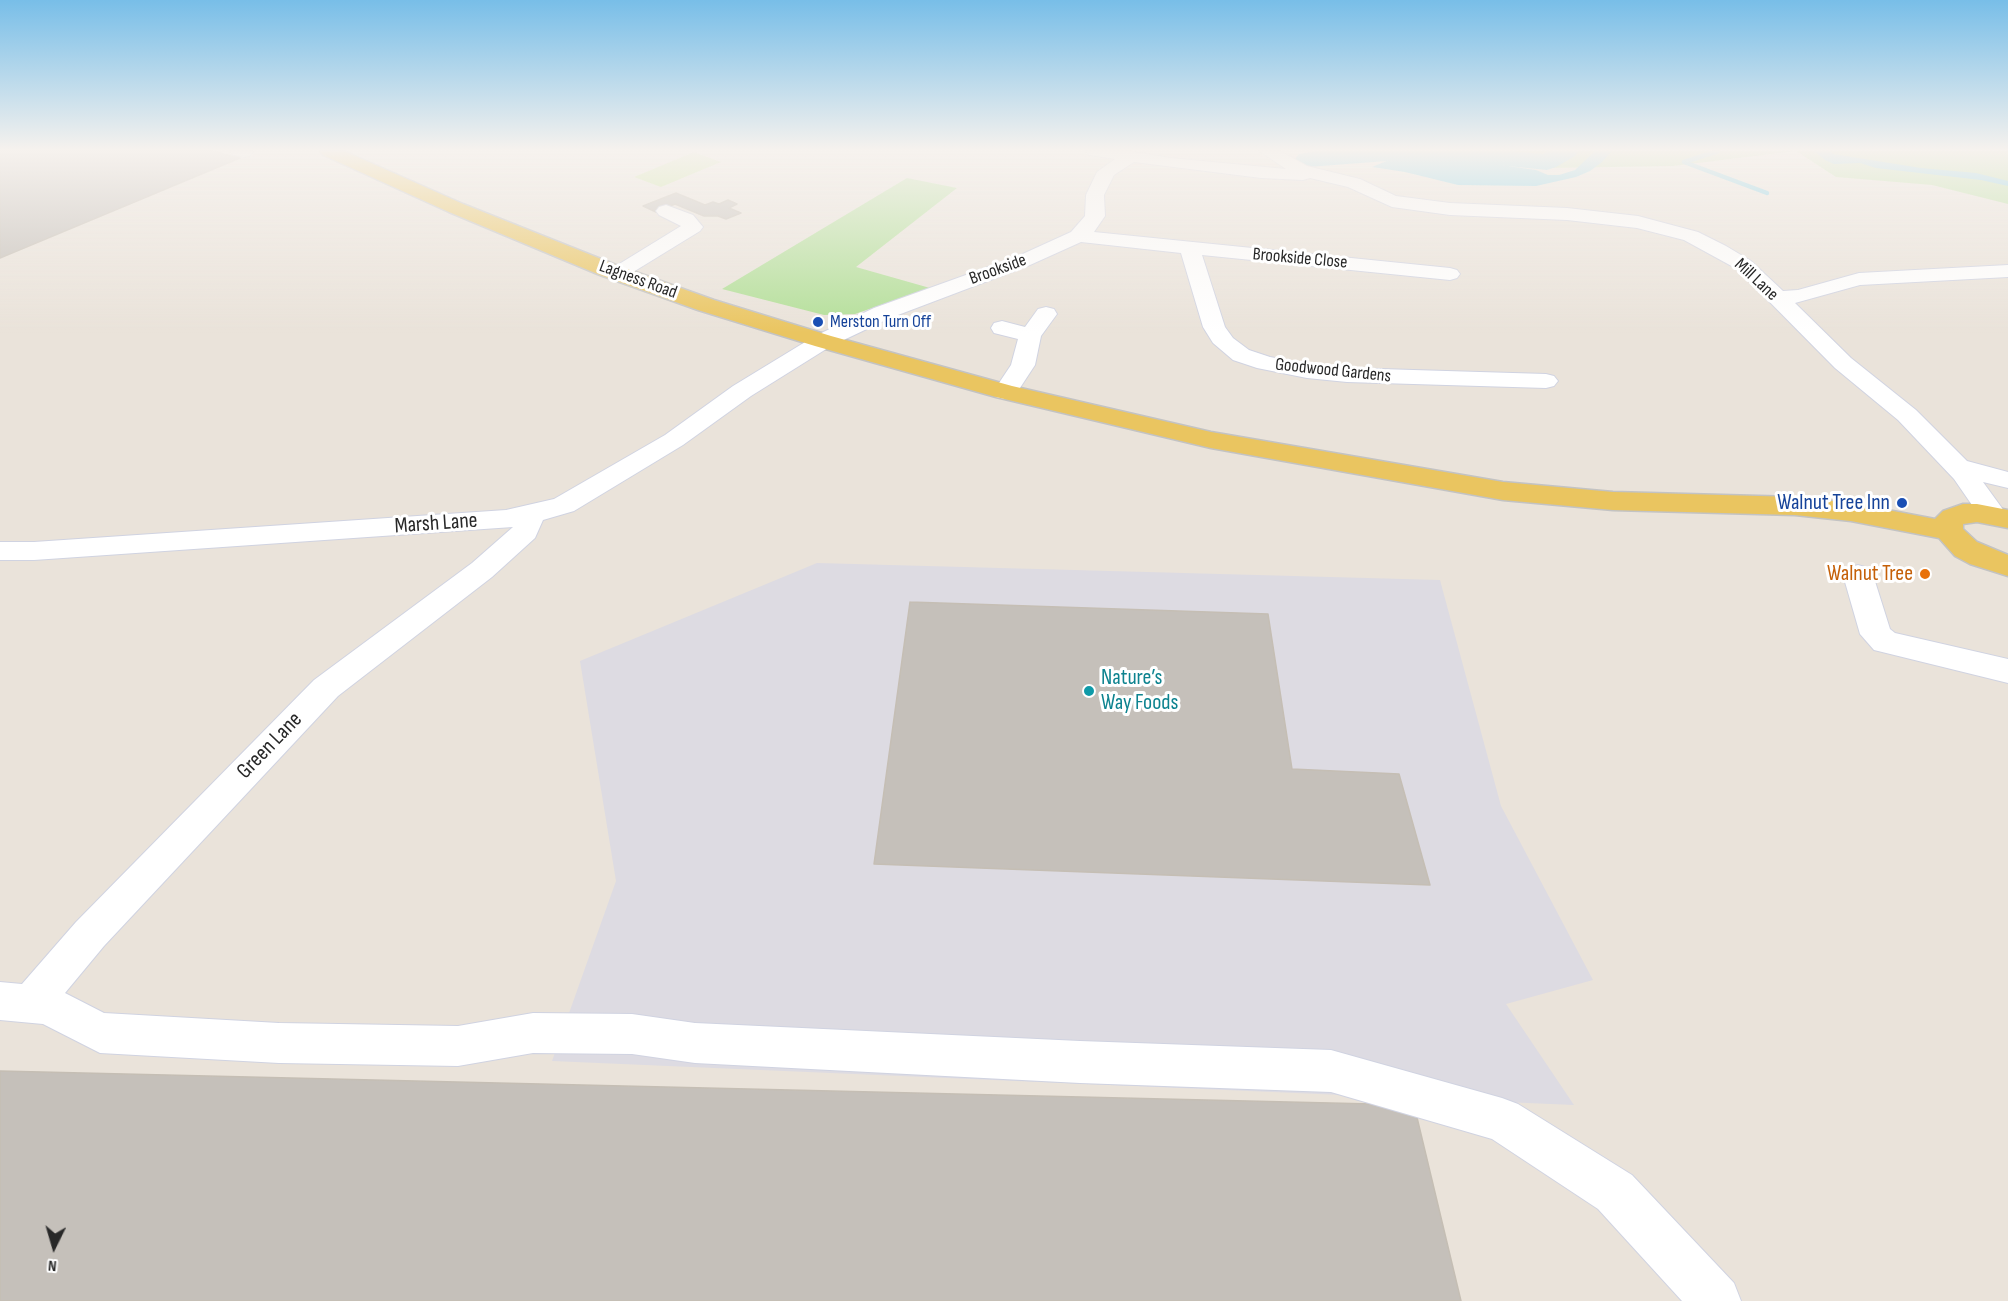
<!DOCTYPE html>
<meta charset="utf-8">
<style>
body{margin:0}
#map{position:relative;width:2008px;height:1301px;overflow:hidden;background:#eae3da;font-family:"Sofia Sans Condensed",sans-serif}
canvas{display:block}
.north{position:absolute;left:24px;top:1217px;width:60px;height:60px;-webkit-text-stroke:4px #fff;paint-order:stroke;rotate:185deg;font-size:16px;font-weight:700;line-height:24px;text-align:center;color:#282828}
.north::after{content:'';display:block;margin:auto;width:21px;height:27px;background:#282828;clip-path:polygon(50% 0,100% 100%,50% 72%,0 100%)}
</style>
<div id="map">
<canvas width="2008" height="1301"></canvas>
<div class="north">N</div>
</div>
<script>
const g = document.querySelector('canvas').getContext('2d');
g.lineJoin = 'round';
function fill(path, color) { g.fillStyle = color; g.fill(path, 'evenodd'); }
const toPath = rows => new Path2D(rows.map(r => 'M' + r).join(''));
function strokePath(path, color, width, dash) { g.strokeStyle = color; g.lineWidth = width; g.lineCap = dash ? 'butt' : 'round'; g.setLineDash(dash || []); g.stroke(path); }
function drawText(font, color, halo, rows, align = 'center') {
  g.font = font + ' "Sofia Sans Condensed",sans-serif'; g.lineWidth = 6; g.setLineDash([]); g.textBaseline = 'middle'; g.strokeStyle = halo; g.fillStyle = color; for (const [text, x, y, turn = 0] of rows) {
    g.save(); g.translate(x, y); g.rotate((+turn || 0) * Math.PI / 180); g.textAlign = isNaN(turn) ? turn : align; if (halo) g.strokeText(text, 0, 0); g.fillText(text, 0, 0); g.restore();
  }
}
const industrial = toPath([
 [817,563,1440,580,1501,806,1593,980,1506,1004,1574,1105,552,1061,616,881,580,661]
]);
const green = toPath([
 [1394,151,2008,151,2008,204,1932,185,1836,177,1796,151,1673,166,1548,168,1487,159,1409,160],
 [907,178,957,188,856,267,930,288,855,314,824,315,722,289]
]);
const pitch = toPath([
 [694,152,721,162,661,187,634,177]
]);
const water = toPath([
 [1595,151,1612,151,1602,162,1590,171,1576,177,1536,186,1458,185,1405,172,1372,167,1396,157,1410,156,1474,161,1536,170,1548,175,1559,175,1575,170],
 [1814,151,1830,151,1833,154,1921,168,1976,173,2008,181,2008,186,1981,180,1876,168,1860,163,1834,164,1825,160]
]);
const stream = toPath([
 [1718,151,1684,162,1767,193]
]);
const river = toPath([
 [1316,151,1508,151,1543,154,1548,151,1578,151,1575,156,1556,167,1547,170,1426,158,1308,167,1299,164,1295,159,1299,154,1316,151]
]);
const building = toPath([
 [0,151,212,151,240,158,0,258,0,151],
 [676,193,705,205,713,202,719,204,728,200,737,204,729,208,741,213,726,219,718,216,704,216,675,204,656,212,643,206,676,193],
 [910,602,1268,614,1292,769,1399,774,1430,885,874,864,910,602],
 [0,1071,1414,1105,1461,1301,0,1301,0,1071]
]);
const minor = toPath([
 [230,151,252,151,253,152,250,156,244,157,233,155,230,151],
 [1086,151,1128,151,1171,158,1286,169,1259,151,1280,151,1307,166,1360,179,1396,196,1450,203,1567,208,1638,216,1698,232,1726,246,1751,261,1783,291,1798,290,1859,273,2008,265,2008,277,1860,285,1795,303,1851,358,1916,410,1967,461,2008,472,2008,488,1983,482,2007,515,2003,521,1993,524,1983,521,1954,479,1898,420,1835,368,1737,269,1684,240,1637,228,1567,220,1450,215,1392,207,1348,187,1310,178,1303,180,1261,178,1134,162,1114,175,1104,195,1105,216,1094,232,1450,268,1457,270,1460,274,1457,278,1450,280,1202,255,1225,327,1233,338,1249,350,1270,357,1307,364,1347,368,1546,374,1554,376,1558,381,1554,386,1546,388,1347,382,1307,378,1257,368,1233,360,1213,343,1203,327,1181,253,1081,242,1030,265,890,318,831,346,751,396,683,445,574,511,543,520,535,538,492,577,338,696,104,946,65,993,104,1013,279,1023,458,1026,533,1013,632,1014,695,1023,1080,1041,1331,1050,1502,1098,1518,1104,1632,1175,1734,1283,1741,1301,1682,1301,1598,1209,1492,1139,1331,1092,1080,1083,695,1063,632,1054,533,1053,458,1066,279,1063,100,1053,43,1024,0,1020,0,982,22,984,76,922,314,680,472,563,513,527,34,560,0,560,0,542,34,542,506,510,554,499,665,435,733,386,815,336,874,308,1016,257,1071,232,1085,216,1086,195,1097,172,1115,159,1089,155,1086,151],
 [666,205,693,215,703,227,700,231,625,277,618,279,611,277,608,273,611,269,681,226,659,215,656,211,659,207,666,205],
 [1046,307,1054,309,1057,314,1041,336,1035,365,1014,397,1005,399,996,397,993,392,1011,365,1018,339,994,333,991,328,994,323,1002,321,1025,327,1038,309,1046,307],
 [1858,565,1868,568,1873,575,1890,629,1895,633,2008,659,2008,683,1874,650,1860,634,1843,575,1848,568,1858,565]
]);
const major = toPath([
 [320,151,344,151,463,204,616,265,714,300,831,336,1012,386,1211,432,1503,482,1613,492,1795,497,1851,503,1935,519,1943,511,1963,504,1977,504,2008,510,2008,528,1977,522,1963,524,1963,529,1977,542,2008,555,2008,576,1970,564,1955,556,1939,538,1851,521,1795,515,1613,510,1503,500,1211,448,996,397,815,346,698,310,600,275,449,212,323,155,320,151]
]);
const markers = [
 [818,322,6,"#1a4fb4"],
 [1902,503,6,"#1a4fb4"],
 [1925,574,6,"#e8710a"],
 [1089,691,6,"#0f9aa8"]
];
const farStreetnames = [
 ["Brookside Close",1300,259,5],
 ["Brookside",998,270,-20],
 ["Lagness Road",638,280,20],
 ["Mill Lane",1756,280,43],
 ["Goodwood Gardens",1333,371,6]
];
const farTransitnames = [
 ["Merston Turn Off",830,322]
];
const transitNames = [
 ["Walnut Tree Inn",1890,503]
];
const streetNames = [
 ["Marsh Lane",436,524,-4],
 ["Green Lane",270,746,-46]
];
const foodNames = [
 ["Walnut Tree",1913,574]
];
const cultureNames = [
 ["Nature’s",1101,678],
 ["Way Foods",1101,703]
];
fill(industrial, '#dddbe2');
fill(green, '#b3df98');
fill(pitch, '#c6e694');
fill(water, '#71cde8');
strokePath(stream, '#71cde8', 4.5);
fill(river, '#71cde8');
fill(building, '#c5c0ba');
strokePath(building, '#c5beb4', 1.5);
strokePath(minor, '#d0d3e1', 2);
strokePath(major, '#c3c3c3', 3);
fill(minor, '#fff');
fill(major, '#eac560');
const sky = g.createLinearGradient(0, 0, 0, 333);
sky.addColorStop(0, '#78bee8');
sky.addColorStop(0.45, '#f6f2ee');
sky.addColorStop(1, '#f6f2ee00');
g.fillStyle = sky;
g.fillRect(0, 0, 2008, 333);
for (const [x, y, r, color] of markers) { const dot = new Path2D(); dot.arc(x, y, r, 0, 2 * Math.PI); g.fillStyle = color; g.fill(dot); strokePath(dot, '#fff', 2); }
drawText('18px', '#282828', '#fff', farStreetnames);
drawText('18px', '#164399', '#fff', farTransitnames, 'left');
drawText('22px', '#164399', '#fff', transitNames, 'right');
drawText('22px', '#282828', '#fff', streetNames);
drawText('22px', '#c56008', '#fff', foodNames, 'right');
drawText('22px', '#0d838f', '#fff', cultureNames, 'left');
</script>
